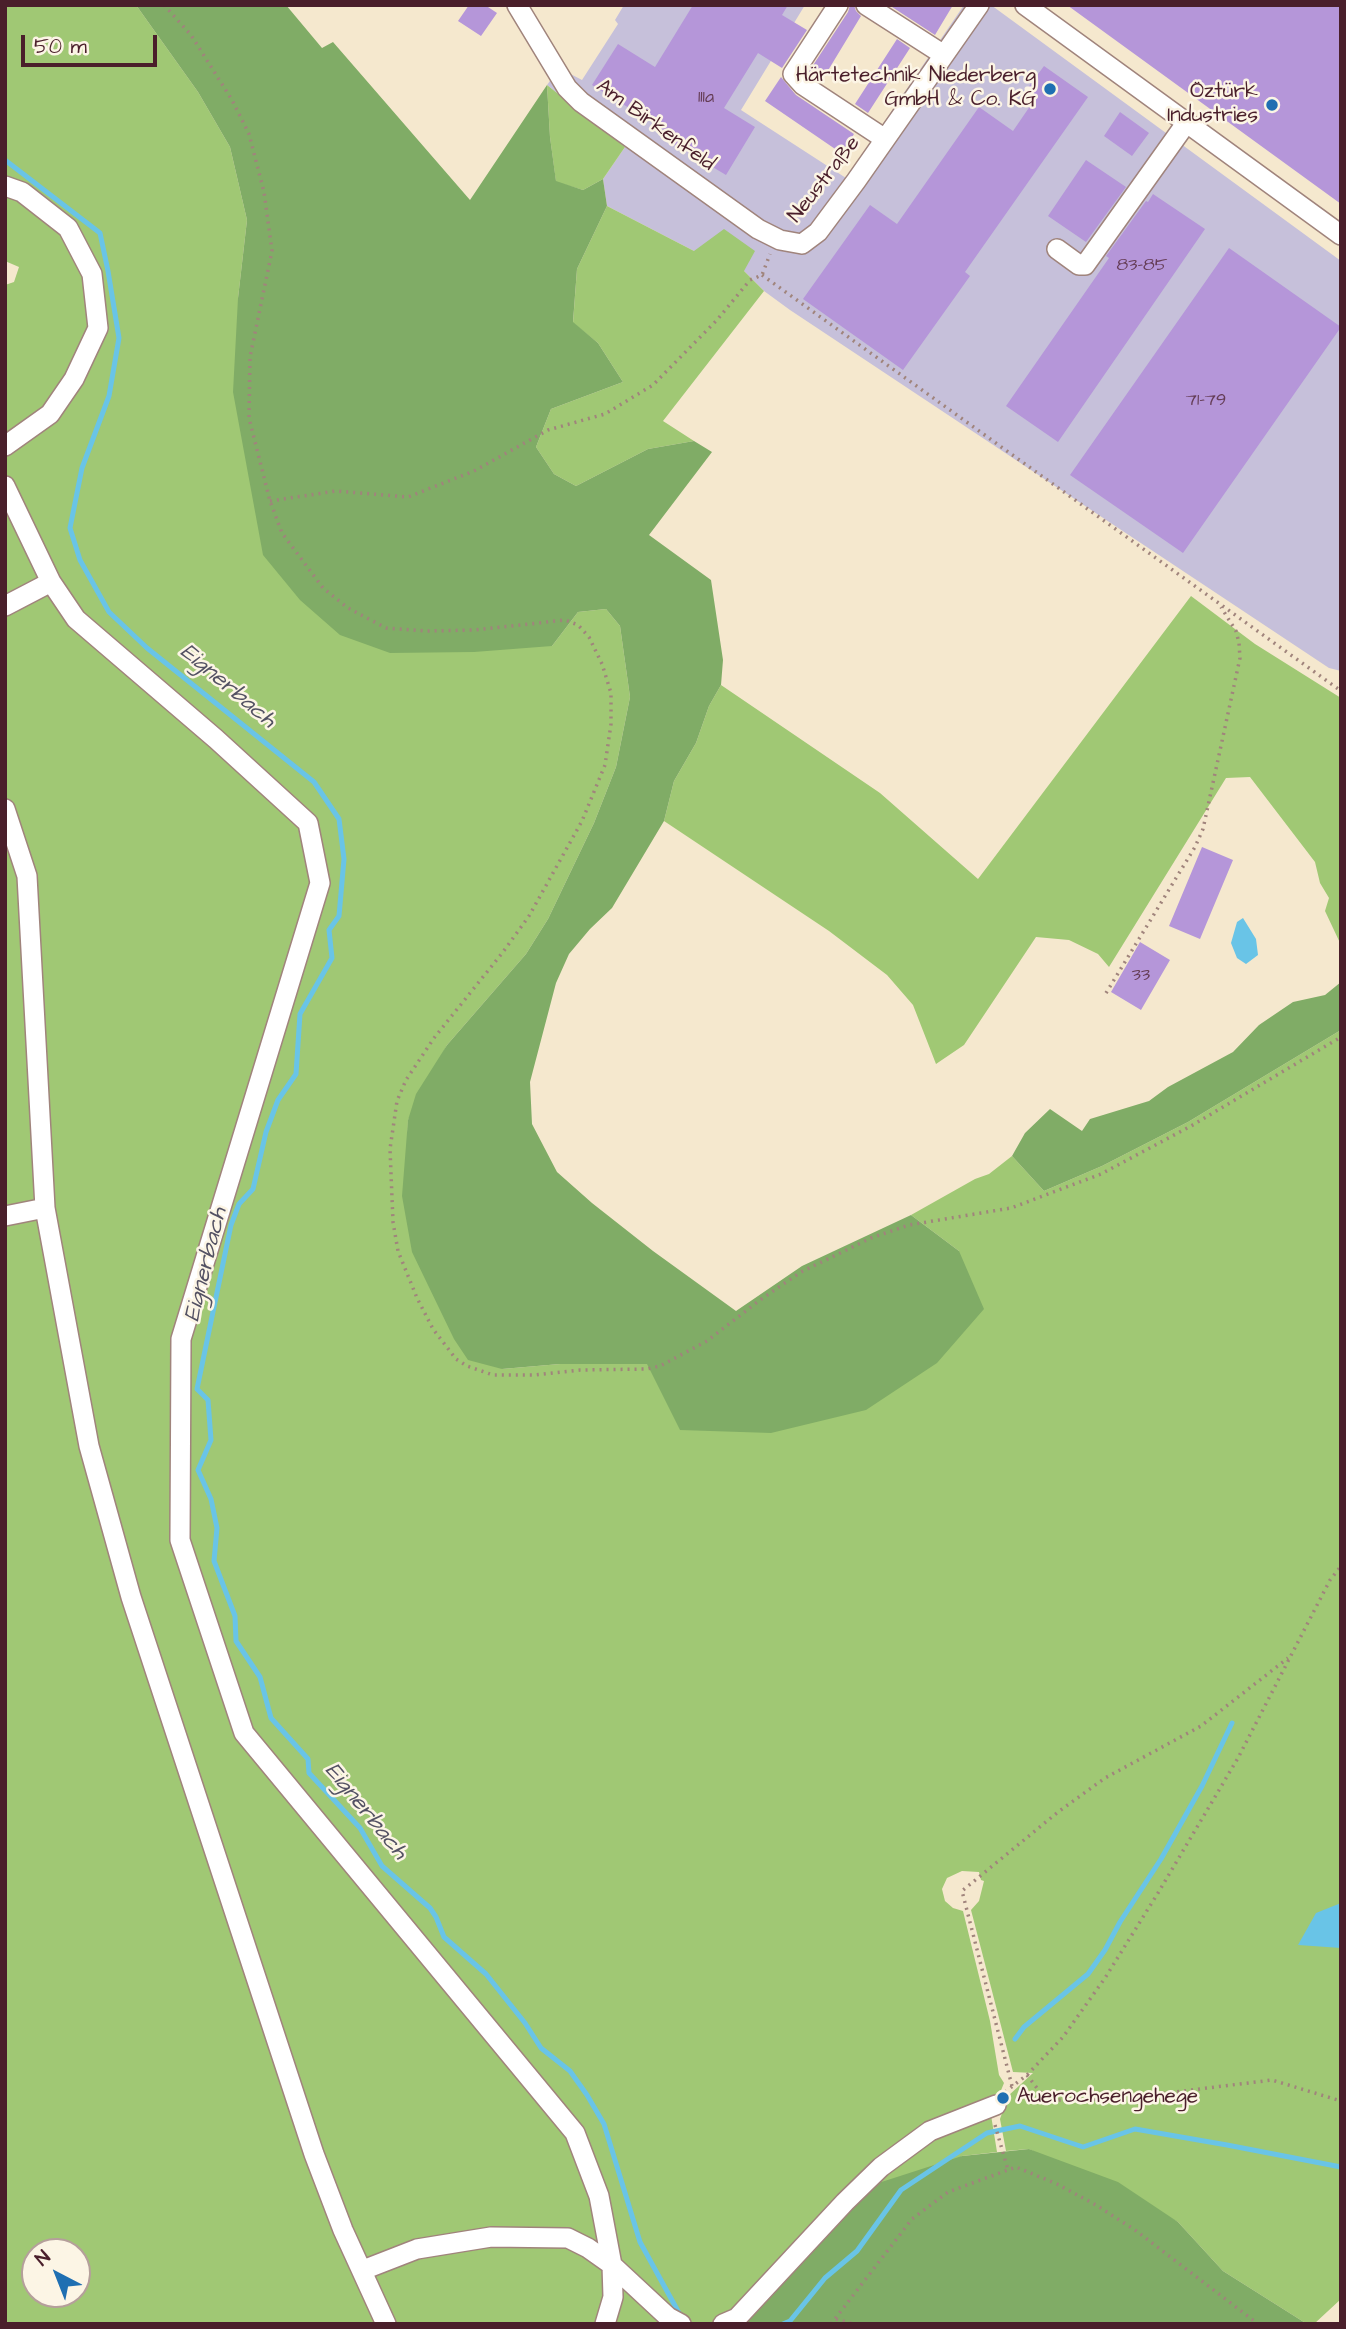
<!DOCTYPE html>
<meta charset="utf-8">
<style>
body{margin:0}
#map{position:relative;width:1346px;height:2329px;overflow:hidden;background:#f5e8ce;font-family:"Architects Daughter",sans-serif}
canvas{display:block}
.frame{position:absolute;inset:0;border:7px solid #4a1f2b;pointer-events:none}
.north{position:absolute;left:21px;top:2238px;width:70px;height:70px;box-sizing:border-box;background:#fcf5e5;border:2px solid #b59f9b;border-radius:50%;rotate:318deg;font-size:19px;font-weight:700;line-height:28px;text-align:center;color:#4a1f2b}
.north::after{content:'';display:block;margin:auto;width:24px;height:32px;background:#1f6fb2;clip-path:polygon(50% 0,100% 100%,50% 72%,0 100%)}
.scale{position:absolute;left:21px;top:35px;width:136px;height:32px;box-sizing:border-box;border:4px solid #4a1f2b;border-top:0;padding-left:9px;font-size:21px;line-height:24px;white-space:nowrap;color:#4a1f2b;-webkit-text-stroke:5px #fcf5e5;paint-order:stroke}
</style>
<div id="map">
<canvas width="1346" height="2329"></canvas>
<div class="frame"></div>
<div class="north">N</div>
<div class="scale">50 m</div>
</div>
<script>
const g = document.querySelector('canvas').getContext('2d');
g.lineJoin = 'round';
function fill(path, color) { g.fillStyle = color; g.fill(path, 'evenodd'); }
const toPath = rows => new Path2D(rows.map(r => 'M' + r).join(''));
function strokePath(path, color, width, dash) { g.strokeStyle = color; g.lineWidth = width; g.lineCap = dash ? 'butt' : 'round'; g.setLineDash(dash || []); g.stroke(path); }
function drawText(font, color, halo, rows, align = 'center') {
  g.font = font + ' "Architects Daughter",sans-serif'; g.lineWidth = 5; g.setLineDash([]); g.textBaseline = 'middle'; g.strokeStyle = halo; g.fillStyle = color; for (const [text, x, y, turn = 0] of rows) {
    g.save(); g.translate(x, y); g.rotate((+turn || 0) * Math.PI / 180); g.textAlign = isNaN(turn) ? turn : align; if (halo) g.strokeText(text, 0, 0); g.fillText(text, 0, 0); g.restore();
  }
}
const industrial = toPath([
 [624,5,805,5,741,110,846,178,964,5,991,5,1341,261,1341,671,1329,668,790,310,764,291,744,271,694,251,607,206,603,179,625,147,547,85,559,68,582,80,618,24,615,20]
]);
const green = toPath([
 [5,5,136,5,198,92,230,147,247,220,238,298,552,646,578,612,606,609,620,626,630,697,616,767,594,823,548,919,526,954,447,1045,408,1120,407,1148,502,1369,560,1364,647,1364,959,1251,911,1215,975,1179,989,1174,1012,1156,1044,1191,1102,1166,1188,1122,1341,1030,1341,2299,1314,2324,1307,2324,1223,2271,1178,2222,1029,2149,1006,2151,1000,2119,1008,2096,1033,2073,1013,2072,971,1910,979,1901,984,1881,981,1880,979,1872,962,1871,947,1878,942,1889,945,1901,953,1908,963,1911,990,2021,999,2075,1004,2083,991,2115,997,2152,962,2156,744,2324,5,2324,5,285,14,282,19,267,5,261],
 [35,2252,77,2252,77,2294,35,2294],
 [547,85,625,147,603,179,583,190,556,182,550,137],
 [607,206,694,251,724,229,755,251,744,271,764,291,663,421,694,441,648,449,576,486,554,474,536,447,551,409,623,382,598,343,573,323,577,269],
 [1191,596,1255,644,1341,698,1341,945,1325,911,1329,898,1320,883,1315,862,1250,777,1226,778,1109,967,1098,954,1069,940,1036,937,964,1045,936,1064,913,1005,887,975,829,931,664,821,674,781,696,743,709,706,721,685,880,793,978,879]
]);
const forest = toPath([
 [136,5,286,5,322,48,333,42,470,200,547,85,550,137,556,181,583,190,603,179,607,206,577,269,573,322,598,343,623,382,551,409,536,447,554,474,576,486,648,449,694,441,712,452,649,535,711,580,723,660,721,685,709,706,696,743,674,781,664,821,612,908,590,929,569,954,556,983,530,1082,532,1124,557,1172,592,1203,653,1251,736,1311,802,1266,911,1215,959,1251,984,1309,937,1363,866,1410,771,1433,680,1430,647,1364,560,1364,502,1369,468,1360,454,1339,412,1252,402,1196,408,1120,416,1094,447,1045,526,954,548,919,594,823,616,767,630,697,620,626,606,609,578,612,552,646,474,652,390,653,340,635,300,600,263,555,233,392,238,298,247,220,230,147,198,92],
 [1341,982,1341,1030,1188,1122,1102,1166,1044,1191,1012,1156,1025,1133,1050,1109,1082,1131,1090,1119,1149,1101,1168,1087,1233,1052,1259,1025,1293,1002,1325,995],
 [1029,2149,1118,2182,1178,2222,1223,2271,1307,2324,744,2324,866,2187,962,2156]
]);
const water = toPath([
 [1243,918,1256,939,1258,955,1246,964,1237,958,1231,943,1237,922],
 [1341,1903,1341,1948,1298,1945,1316,1913]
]);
const stream = toPath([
 [5,160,100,233,108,271,119,338,109,396,82,468,70,528,80,560,109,612,147,648,314,782,339,819,344,859,339,916,329,930,332,958,300,1014,296,1074,278,1100,266,1132,253,1189,239,1204,231,1225,197,1389,208,1400,211,1440,198,1470,211,1499,217,1528,214,1561,235,1616,236,1641,260,1677,271,1718,308,1759,309,1773,360,1828,382,1866,430,1908,436,1917,444,1937,486,1974,525,2023,541,2048,570,2071,587,2095,604,2124,640,2242,679,2313,678,2319],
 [1015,2039,1024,2027,1088,1974,1105,1950,1120,1922,1161,1859,1202,1786,1232,1723],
 [783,2324,790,2321,825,2278,857,2251,901,2190,987,2133,1020,2126,1083,2147,1135,2129,1227,2145,1341,2167]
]);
const building = toPath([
 [469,5,485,5,497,13,481,36,458,21],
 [693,5,788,5,782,15,807,30,782,68,758,53,724,108,755,127,726,175,659,135,663,129,592,85,618,44,655,67],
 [850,5,854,5,856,11,861,16,821,82,808,73,848,12],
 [889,5,953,5,935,35],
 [1067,5,1341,5,1341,204],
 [897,39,910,48,868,113,855,104],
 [1044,66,1088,97,965,272,970,276,903,370,803,299,870,205,897,224,979,107,1013,131,1037,96,1027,89],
 [781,77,796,95,854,134,841,153,765,101],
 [1120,112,1149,133,1132,156,1104,136],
 [1086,160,1126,187,1086,242,1048,216],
 [1153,194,1205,229,1058,442,1006,406,1109,258,1106,256,1146,201,1148,202],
 [1229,248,1341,327,1183,553,1070,475],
 [1202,847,1233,860,1200,939,1169,926],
 [1140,942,1170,960,1141,1010,1111,992]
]);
const path = toPath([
 [164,5,191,35,232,100,249,134,264,192,272,251,250,357,249,418,270,501,282,533,323,588,348,608,386,628,426,631,475,630,565,620,578,625,589,637,602,664,611,693,611,724,605,765,582,821,529,916,503,952,434,1038,406,1080,397,1101,390,1149,393,1222,398,1251,417,1298,433,1329,456,1359,467,1366,493,1375,534,1375,580,1370,647,1369,660,1366,707,1341,760,1300,801,1272,871,1238,909,1225,1011,1208,1101,1174,1191,1126,1341,1037],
 [762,275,1341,691],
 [270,501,336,491,408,497,474,471,548,430,605,414,653,385,717,320,750,280,762,275,770,254],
 [1106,993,1195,847,1203,829,1240,658,1239,643,1236,631,1221,607],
 [1027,2075,1040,2092,1047,2097,1060,2100,1119,2099,1272,2080,1341,2101],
 [1012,2086,962,1891,1058,1812,1105,1778,1201,1726,1288,1658],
 [1005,2092,1027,2075,1063,2037,1105,1978,1158,1893,1238,1758,1330,1580,1341,1566],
 [995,2125,1008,2170],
 [836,2319,853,2324],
 [831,2324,912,2219,948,2192,1016,2167,1057,2184,1096,2205,1135,2230,1258,2324]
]);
const minor = toPath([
 [517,5,567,88,581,102,758,229,780,240,802,244,818,232,856,181,979,5],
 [838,5,793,74,803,85,885,139],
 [866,5,944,55],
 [1025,5,1341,235],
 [5,186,22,192,68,228,92,274,98,328,74,379,50,414,5,446],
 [1057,249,1079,265,1085,265,1187,122],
 [5,486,51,582,76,619,216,739,308,823,320,883,181,1339,180,1540,244,1733,575,2133,599,2196,612,2265],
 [5,606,51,582],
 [5,809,27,876,45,1208,89,1446,131,1597,314,2154,343,2230,386,2324],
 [5,1216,45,1208],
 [363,2270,417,2249,491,2237,568,2238,588,2248,612,2265],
 [605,2324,613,2297,612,2265,668,2317,681,2324],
 [723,2324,737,2318,845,2202,881,2167,930,2131,996,2105]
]);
const markers = [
 [1050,89,7,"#1f6fb2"],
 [1272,105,7,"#1f6fb2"],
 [1003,2098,7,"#1f6fb2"]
];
const numberNames = [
 ["111a",706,98],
 ["83-85",1142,266],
 ["71-79",1206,401],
 ["33",1141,976]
];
const poiNames = [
 ["Härtetechnik Niederberg",1036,77],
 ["GmbH & Co. KG",1036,101],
 ["Öztürk",1258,93],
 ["Industries",1258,117],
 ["Auerochsengehege",1017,2098,"left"]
];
const streetNames = [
 ["Am Birkenfeld",655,126,36],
 ["Neustraße",825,180,-52]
];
const waterNames = [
 ["Eignerbach",227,687,40],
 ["Eignerbach",207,1265,-76],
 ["Eignerbach",365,1812,51]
];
fill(industrial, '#c6c0da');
fill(green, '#a0c874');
fill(forest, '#80ac66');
fill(water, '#69c4e7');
strokePath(stream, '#69c4e7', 5);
fill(building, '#b596d9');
strokePath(minor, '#a0847c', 22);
strokePath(path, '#a0847c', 3.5, [2, 5]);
strokePath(minor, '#fff', 19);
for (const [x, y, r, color] of markers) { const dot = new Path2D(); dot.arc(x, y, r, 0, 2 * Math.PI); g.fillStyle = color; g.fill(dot); strokePath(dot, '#fcf5e5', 2.5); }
drawText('18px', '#653d56', null, numberNames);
drawText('21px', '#4a1f2b', '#fcf5e5', poiNames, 'right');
drawText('21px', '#4a1f2b', '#fcf5e5', streetNames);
drawText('italic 23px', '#535163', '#fcf5e5', waterNames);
</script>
